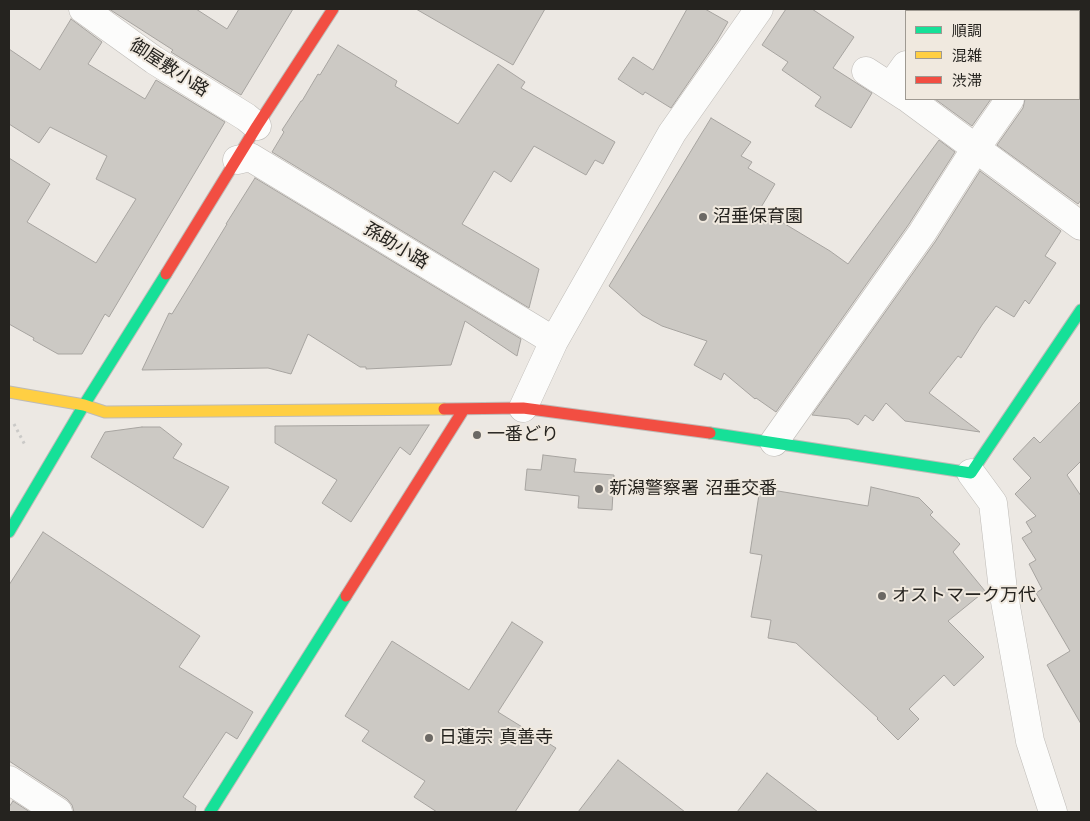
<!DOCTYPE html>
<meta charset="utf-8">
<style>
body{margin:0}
#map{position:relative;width:1090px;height:821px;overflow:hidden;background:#ece8e3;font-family:"Work Sans","Noto Sans JP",sans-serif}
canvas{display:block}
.frame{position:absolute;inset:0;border:10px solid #25231f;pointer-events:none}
.legend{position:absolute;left:905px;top:10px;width:175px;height:90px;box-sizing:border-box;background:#f0e9df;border:1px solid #9f9a92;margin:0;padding:6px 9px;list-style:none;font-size:15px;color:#25231f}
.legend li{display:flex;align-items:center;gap:10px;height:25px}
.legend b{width:25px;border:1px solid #9f9a92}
</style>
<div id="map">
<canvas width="1090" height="821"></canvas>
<div class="frame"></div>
<ul class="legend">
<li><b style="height:6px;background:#16e098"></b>順調</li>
<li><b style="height:6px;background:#ffcf43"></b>混雑</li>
<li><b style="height:6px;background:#f24e42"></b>渋滞</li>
</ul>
</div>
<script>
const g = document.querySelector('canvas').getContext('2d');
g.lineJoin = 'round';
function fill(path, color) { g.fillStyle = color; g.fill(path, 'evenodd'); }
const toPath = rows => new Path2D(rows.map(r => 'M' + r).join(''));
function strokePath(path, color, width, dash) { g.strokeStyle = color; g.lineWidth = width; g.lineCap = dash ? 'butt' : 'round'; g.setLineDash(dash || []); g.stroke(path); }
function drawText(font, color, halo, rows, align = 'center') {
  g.font = font + ' "Work Sans","Noto Sans JP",sans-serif'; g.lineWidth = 4; g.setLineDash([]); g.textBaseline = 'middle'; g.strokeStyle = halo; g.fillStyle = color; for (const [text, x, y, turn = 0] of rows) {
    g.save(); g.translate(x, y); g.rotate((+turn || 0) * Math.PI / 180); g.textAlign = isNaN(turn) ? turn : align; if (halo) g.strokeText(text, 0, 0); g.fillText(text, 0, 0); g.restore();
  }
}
const building = toPath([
 [109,9,196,9,227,29,239,9,293,9,241,95,171,52,173,50,109,9],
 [416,9,545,9,513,65,416,9],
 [687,9,705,9,728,22,717,41,671,108,645,92,643,95,618,79,633,57,653,70,687,9],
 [786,9,812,9,854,37,833,68,872,93,851,128,815,106,821,97,782,70,788,62,762,45,786,9],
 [71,19,102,42,88,64,145,99,156,80,225,122,109,317,105,314,82,354,58,354,33,340,34,338,9,324,9,158,50,184,27,222,96,263,136,199,96,179,107,156,50,127,39,143,9,124,9,49,40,70,71,19],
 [338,45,397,81,395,86,458,124,498,64,525,82,521,88,615,142,603,164,595,160,586,175,534,146,511,182,494,171,462,224,539,269,529,308,272,152,284,132,282,130,301,101,302,101,318,74,320,75,338,45],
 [935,99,991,99,972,126,935,99],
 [1025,99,1081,99,1081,200,1078,204,997,145,1023,108,1025,99],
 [711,118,751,142,741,156,752,162,748,168,775,184,760,209,830,251,848,264,939,140,955,152,909,224,776,412,756,398,755,399,724,373,721,380,694,365,707,341,662,326,642,315,609,286,711,118],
 [980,171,1061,231,1045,256,1056,263,1029,304,1025,300,1014,317,996,306,982,325,961,358,958,356,929,393,980,432,905,421,886,403,873,421,865,415,858,425,849,419,812,415,935,242,980,171],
 [255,178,521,339,517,356,465,321,451,365,366,369,366,367,360,367,308,334,291,374,268,368,142,370,169,313,172,314,191,283,227,224,226,224,255,178],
 [1081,401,1081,461,1067,475,1081,496,1081,724,1047,665,1070,651,1036,593,1042,589,1029,564,1036,560,1022,538,1032,532,1026,522,1036,516,1015,494,1031,478,1013,459,1034,437,1040,443,1081,401],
 [429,425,410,455,400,447,351,522,322,503,337,480,275,443,275,426,429,425],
 [142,427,160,427,182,444,173,458,229,487,203,528,91,457,105,432,142,427],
 [543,455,576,459,574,472,614,475,612,510,578,508,579,496,525,490,527,469,541,470,543,455],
 [871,487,919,498,933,512,930,515,960,544,953,552,985,591,948,621,984,657,954,686,944,675,909,709,919,719,898,740,877,719,878,718,796,643,768,638,771,620,751,617,762,555,750,553,760,488,868,506,871,487],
 [43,532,200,636,179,667,253,712,237,739,226,732,183,797,196,806,195,812,74,812,72,805,67,799,9,761,9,585,43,532],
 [512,622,543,642,498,712,556,748,515,812,437,812,414,797,425,781,362,741,369,731,345,716,392,641,469,690,512,622],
 [618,760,685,812,578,812,618,760],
 [767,773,818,812,737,812,767,773],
 [13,801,30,812,9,812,9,807,13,801]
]);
const path = toPath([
 [14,424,26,447]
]);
const street = toPath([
 [83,9,154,60,246,117,257,126],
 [945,11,947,9],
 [1071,11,1073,9],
 [866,71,906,97],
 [891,86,906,65],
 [909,99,1081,226],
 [237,160,250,157,554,341],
 [523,408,554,341,672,133,759,9],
 [774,442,922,233,976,148,1010,99],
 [971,473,993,503,1003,590,1030,741,1053,812],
 [9,780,58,812]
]);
const fast = toPath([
 [710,433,971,473,1081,310],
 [9,532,84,405,166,274],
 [210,812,346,596]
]);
const slow = toPath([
 [9,392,84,405,105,412,444,409]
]);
const jam = toPath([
 [166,274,257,126,333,9],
 [444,409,523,408,710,433],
 [346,596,464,409]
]);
const markers = [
 [703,217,5,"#6b6864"],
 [477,435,5,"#6b6864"],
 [599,489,5,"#6b6864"],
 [882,596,5,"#6b6864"],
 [429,738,5,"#6b6864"]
];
const streetNames = [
 ["御屋敷小路",169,68,33],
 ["孫助小路",396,246,31]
];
const poiNames = [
 ["沼垂保育園",713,217],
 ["一番どり",487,435],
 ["新潟警察署 沼垂交番",609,489],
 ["オストマーク万代",892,596],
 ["日蓮宗 真善寺",439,738]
];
fill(building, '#ccc9c4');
strokePath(building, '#a7a4a0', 1);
strokePath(street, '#bebbb7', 29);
strokePath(fast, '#bebbb7', 13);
strokePath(slow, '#bebbb7', 13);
strokePath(jam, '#bebbb7', 13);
strokePath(path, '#cac9c7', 3, [2.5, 4]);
strokePath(street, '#fcfcfb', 28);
strokePath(fast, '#16e098', 11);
strokePath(slow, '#ffcf43', 11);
strokePath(jam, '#f24e42', 11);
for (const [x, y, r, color] of markers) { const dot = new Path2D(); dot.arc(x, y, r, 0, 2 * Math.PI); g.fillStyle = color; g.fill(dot); strokePath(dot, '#f0e9df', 2); }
drawText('18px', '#25231f', '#f0e9df', streetNames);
drawText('18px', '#25231f', '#f0e9df', poiNames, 'left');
</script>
